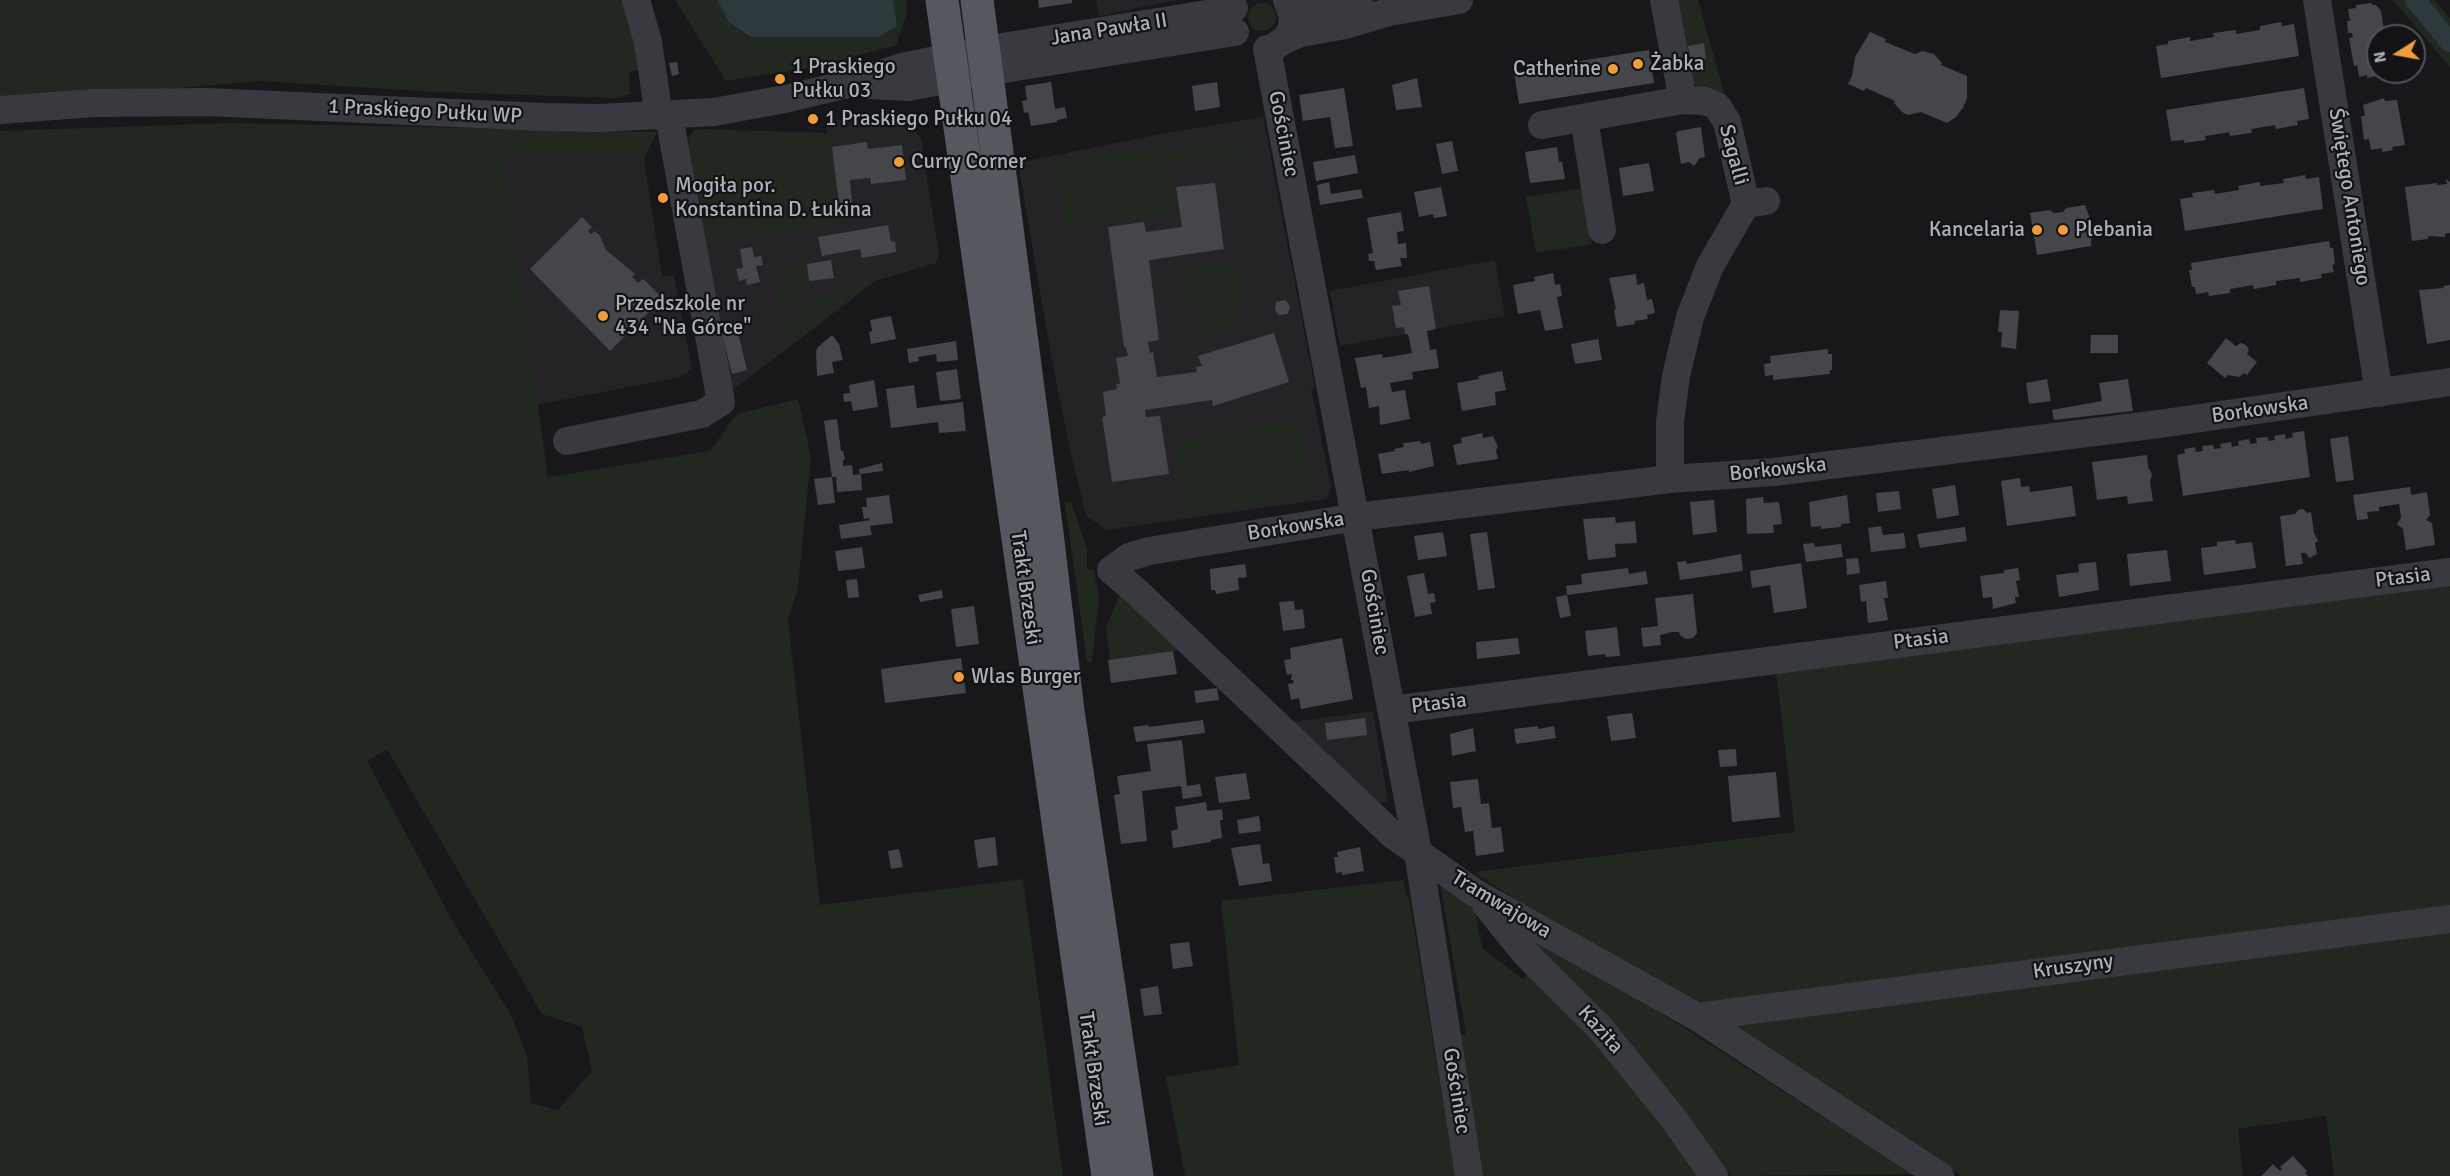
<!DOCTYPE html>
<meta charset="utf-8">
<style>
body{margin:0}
#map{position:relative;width:2450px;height:1176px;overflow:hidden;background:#18181a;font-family:Signika,sans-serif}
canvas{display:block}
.north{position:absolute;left:2366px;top:24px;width:60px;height:60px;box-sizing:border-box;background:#131315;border:2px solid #4f5257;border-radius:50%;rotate:259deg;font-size:16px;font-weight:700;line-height:24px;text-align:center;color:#aab1b9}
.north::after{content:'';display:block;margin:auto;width:21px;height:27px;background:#ef9c3a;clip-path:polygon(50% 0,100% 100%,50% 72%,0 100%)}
</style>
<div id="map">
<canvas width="2450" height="1176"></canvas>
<div class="north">N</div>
</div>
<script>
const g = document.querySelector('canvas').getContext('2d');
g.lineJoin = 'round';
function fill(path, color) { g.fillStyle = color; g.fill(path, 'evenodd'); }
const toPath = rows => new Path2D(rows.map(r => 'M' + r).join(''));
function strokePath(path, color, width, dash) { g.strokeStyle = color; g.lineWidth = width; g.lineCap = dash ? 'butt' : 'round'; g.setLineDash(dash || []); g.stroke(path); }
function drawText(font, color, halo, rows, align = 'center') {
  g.font = font + ' Signika,sans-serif'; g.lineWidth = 4.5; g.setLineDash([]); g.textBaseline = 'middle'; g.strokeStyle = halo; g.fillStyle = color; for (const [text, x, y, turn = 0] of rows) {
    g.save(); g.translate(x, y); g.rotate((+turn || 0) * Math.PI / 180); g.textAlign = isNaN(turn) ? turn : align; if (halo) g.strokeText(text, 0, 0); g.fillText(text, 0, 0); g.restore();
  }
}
const built = toPath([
 [1096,0,1177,0,1099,16],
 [896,109,921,139,939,254,936,263,875,281,733,390,706,245,842,223,826,123,862,113],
 [1263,117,1315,388,1311,388,1331,487,1327,499,1106,530,1086,515,1072,458,1052,361,1018,163,1161,134],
 [502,153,634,155,644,159,662,277,674,275,692,369,681,377,536,405],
 [1495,260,1505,316,1340,346,1330,291],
 [1373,711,1388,802,1375,804,1292,722]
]);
const green = toPath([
 [0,0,627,0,642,69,629,72,630,94,617,98,437,92,260,81,0,103],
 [675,0,717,0,729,22,897,26,893,0,906,0,907,12,896,45,811,68,726,81],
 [1673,0,1698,0,1724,92,1707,93,1697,87,1687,77],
 [2393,0,2434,0,2450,18,2450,67],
 '1248 17a14 14 0 1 1 28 0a14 14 0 1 1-28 0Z',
 [232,123,657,132,644,159,634,155,502,153,548,477,710,451,737,414,798,399,811,457,798,588,788,619,820,905,1023,879,1063,1176,0,1176,0,131],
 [387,749,542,1014,582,1027,592,1071,558,1110,531,1103,527,1056,512,1017,453,922,367,761],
 [702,129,829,133,842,223,706,245,688,139,694,130],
 [1241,140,1243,154,1169,164,1175,214,1064,229,1054,160,1167,145,1168,150],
 [1583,188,1592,244,1536,253,1526,197],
 [806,262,811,291,790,305,781,309,778,308,778,296,786,269],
 [1233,263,1235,271,1246,282,1232,331,1202,334,1198,312,1187,307,1184,269],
 [875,281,792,345,783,326,786,320,817,299],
 [1299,418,1313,493,1188,517,1173,442],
 [1071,502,1087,549,1087,570,1094,570,1099,598,1092,662,1087,662,1065,503],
 [2450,581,2450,905,1698,1005,1541,917,1474,872,1795,832,1776,672],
 [1122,589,1184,650,1110,660,1106,627],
 [1403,880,1406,895,1409,898,1455,1176,1185,1176,1166,1077,1239,1065,1221,901],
 [1440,883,1474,908,1482,948,1523,979,1533,967,1710,1176,1481,1176,1460,1035,1466,1034],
 [2450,926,2450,1176,2334,1176,2326,1116,2238,1129,2243,1176,1962,1176,1737,1030,1737,1023],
 [1532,931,1913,1174,1732,1176,1596,1013,1528,941]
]);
const water = toPath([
 [717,0,893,0,897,26,878,37,751,37,729,22]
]);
const canal = toPath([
 [2415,0,2450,42]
]);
const building = toPath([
 [1038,0,1072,0,1072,3,1039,8],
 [2372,3,2372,5,2376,5,2381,11,2385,36,2378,36,2378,72,2383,72,2383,75,2367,78,2367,75,2359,77,2357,65,2354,66,2349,38,2353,37,2352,33,2348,33,2347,21,2350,21,2348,9,2356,8,2356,5],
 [2281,22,2282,26,2294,24,2299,56,2161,78,2156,46,2168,44,2168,41,2190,37,2190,41,2214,37,2213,33,2236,30,2236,34,2260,30,2260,26],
 [1870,32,1886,39,1885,42,1915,54,1923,51,1934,54,1942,63,1941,65,1967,76,1967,98,1963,108,1956,117,1947,123,1921,112,1908,115,1902,112,1894,103,1895,101,1866,88,1864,91,1848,84,1852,76,1855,57],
 [1704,43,1706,59,1691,62,1688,46],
 [1649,50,1654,83,1519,104,1514,72,1534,69,1535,70,1549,68,1549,66],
 [677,62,679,74,672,76,669,63],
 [1417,78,1422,107,1396,110,1392,85],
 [1051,82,1055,109,1065,107,1067,118,1057,120,1057,122,1031,126,1028,112,1024,113,1022,101,1027,100,1025,86],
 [1217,82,1220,107,1195,111,1192,86],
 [1344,88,1353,146,1335,148,1330,117,1303,121,1299,95],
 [2304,88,2309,119,2297,121,2298,125,2276,129,2275,125,2270,126,2251,129,2252,133,2230,136,2229,132,2224,133,2205,136,2206,140,2184,143,2184,140,2171,141,2166,110],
 [2384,98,2385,101,2397,100,2405,145,2392,147,2393,150,2382,152,2382,148,2371,150,2369,139,2364,140,2361,116,2365,116,2363,105],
 [1701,127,1705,157,1700,158,1694,166,1689,162,1681,164,1676,134,1678,131],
 [1452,141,1458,171,1442,174,1436,144],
 [867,142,868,149,902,145,906,180,871,184,870,178,850,180,852,203,839,204,832,147],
 [1557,147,1559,162,1562,162,1565,179,1530,183,1525,152],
 [1355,155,1358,173,1316,181,1313,162],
 [1649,163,1654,191,1623,196,1619,168],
 [2305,175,2306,179,2319,177,2323,209,2185,231,2180,199,2193,197,2192,193,2214,190,2215,194,2239,190,2238,186,2260,182,2260,186,2284,183,2283,179],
 [2446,179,2450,182,2450,233,2445,234,2445,237,2428,236,2428,239,2412,241,2405,187,2437,183,2437,185,2447,184],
 [1329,182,1331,194,1361,189,1363,198,1320,205,1317,185],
 [1215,183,1224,249,1149,260,1159,340,1148,342,1150,353,1153,352,1157,377,1197,372,1196,367,1202,366,1198,356,1274,333,1289,382,1213,406,1212,400,1145,410,1146,417,1160,416,1169,474,1112,482,1102,417,1106,416,1103,392,1117,389,1116,384,1120,384,1116,358,1128,356,1126,347,1124,347,1108,227,1144,222,1146,232,1182,227,1176,187],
 [1441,187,1447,216,1434,218,1433,214,1419,217,1414,192],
 [2085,205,2092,224,2091,246,2037,255,2030,213,2050,210,2054,213,2063,212,2066,208],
 [1401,212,1404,231,1397,232,1398,244,1406,243,1407,258,1400,258,1402,266,1376,270,1374,261,1369,261,1368,254,1373,253,1367,218],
 [582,217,592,227,588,231,591,234,595,231,600,236,606,250,635,274,632,277,638,283,643,279,663,298,610,351,530,269],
 [888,225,891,242,895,241,896,252,862,258,860,249,822,256,818,237],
 [2329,241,2330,248,2333,248,2335,264,2332,265,2334,272,2321,274,2322,278,2300,282,2300,278,2276,281,2276,285,2254,289,2253,285,2248,286,2230,289,2230,293,2209,296,2208,292,2196,294,2195,287,2192,287,2189,270,2192,270,2191,263],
 [752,247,754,257,761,256,763,265,756,266,760,282,747,285,746,279,739,281,736,269,743,268,740,249],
 [831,260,834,278,809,281,807,264],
 [1553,273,1555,285,1560,284,1562,296,1557,297,1563,328,1545,331,1540,310,1518,314,1513,285,1535,281,1534,277],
 [1636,274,1637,285,1644,283,1647,300,1652,299,1655,313,1647,315,1648,319,1634,321,1635,324,1617,327,1614,310,1616,309,1609,278],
 [2450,285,2450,340,2427,344,2419,290,2444,288,2443,286],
 [1429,286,1436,329,1427,331,1430,350,1436,349,1439,368,1412,372,1413,379,1390,383,1392,392,1405,390,1410,419,1380,425,1379,406,1369,408,1366,387,1361,388,1355,358,1382,354,1383,358,1412,353,1408,334,1405,334,1404,327,1396,328,1392,306,1401,305,1398,291],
 [1285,300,1290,306,1288,314,1279,315,1275,310,1276,302],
 [2000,310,2019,311,2016,349,2001,347,2002,332,1998,332],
 [891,316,896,339,871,344,869,332,872,331,870,320],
 [737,329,747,370,732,374,722,333],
 [832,335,839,344,843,360,832,362,834,373,817,376,816,351,818,347],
 [2091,335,2118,335,2118,353,2090,353],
 [2226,338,2236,346,2241,343,2246,345,2249,350,2247,354,2257,362,2247,375,2244,373,2239,377,2228,375,2225,378,2207,363],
 [1598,339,1602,360,1575,364,1571,344],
 [956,341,958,360,937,362,936,354,918,357,919,361,909,363,907,349],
 [1828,349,1828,354,1832,354,1832,370,1830,370,1830,374,1773,380,1773,375,1765,376,1764,364,1771,363,1770,356],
 [957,369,961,399,940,401,936,372],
 [1502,371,1506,390,1495,392,1496,405,1462,411,1457,383,1479,379,1478,376],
 [2047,379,2051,401,2029,404,2026,383],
 [2128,379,2133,411,2054,420,2052,410,2102,401,2099,383],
 [874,380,878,407,853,411,851,401,844,402,843,394,850,393,849,385],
 [914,385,917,408,963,402,966,431,939,433,938,422,891,428,886,389],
 [837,419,841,451,843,451,845,459,843,460,843,466,852,465,853,475,861,474,862,490,837,492,836,477,832,477,824,421],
 [2304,431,2310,477,2183,496,2177,455,2185,453,2184,449,2195,447,2196,452,2203,451,2202,446,2213,445,2214,449,2221,448,2220,444,2231,442,2232,447,2239,445,2238,441,2249,439,2250,444,2257,443,2256,438,2268,437,2268,441,2275,440,2274,436,2285,434,2286,439,2293,437,2292,433],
 [1482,433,1483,438,1493,436,1498,447,1496,450,1498,459,1457,465,1453,445,1462,443,1461,438],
 [2348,436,2354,480,2336,482,2330,439],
 [1420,441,1421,444,1430,442,1434,466,1409,472,1409,470,1382,474,1378,454,1395,451,1394,449,1404,447,1403,443],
 [2147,455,2148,467,2152,474,2150,482,2153,501,2128,504,2127,496,2097,500,2092,462],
 [882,463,883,471,860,474,859,469],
 [832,477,835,503,818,505,814,479],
 [2020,478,2021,487,2029,486,2030,492,2072,486,2076,516,2007,526,2001,481],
 [1955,485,1959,515,1937,519,1932,489],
 [2410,487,2411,495,2427,492,2430,515,2426,520,2432,523,2435,545,2406,550,2403,529,2397,524,2401,518,2399,504,2379,507,2379,511,2367,512,2368,519,2357,520,2353,495],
 [1899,491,1901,509,1878,512,1876,493],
 [889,495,893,523,870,526,872,535,841,539,839,525,870,520,869,518,864,519,862,507,867,507,866,498],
 [1847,495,1850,523,1841,524,1841,527,1821,529,1821,526,1811,527,1809,502],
 [1763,497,1764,503,1779,502,1782,524,1773,525,1774,533,1747,534,1746,499],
 [1714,500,1717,532,1693,535,1690,502],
 [2303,509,2307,513,2311,512,2314,533,2318,541,2315,543,2317,554,2309,558,2306,553,2301,553,2303,564,2286,566,2280,516,2295,514,2298,510],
 [1615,517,1616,523,1635,521,1637,543,1615,544,1616,557,1588,560,1583,519],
 [1881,526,1883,535,1904,533,1906,548,1871,552,1868,528],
 [1965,527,1967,541,1920,548,1917,534],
 [1443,532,1447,556,1418,560,1414,536],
 [1487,532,1495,588,1478,590,1470,534],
 [2235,540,2236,544,2252,542,2256,568,2204,575,2201,548,2217,546,2217,542],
 [1814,543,1815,547,1841,544,1843,557,1806,562,1803,544],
 [862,547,865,568,838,571,835,551],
 [2167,550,2171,581,2130,586,2127,554],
 [1741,554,1743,571,1680,580,1677,562,1686,561,1687,564],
 [1858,558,1860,573,1847,575,1846,559],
 [2096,562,2099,590,2059,597,2056,575,2079,572,2078,564],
 [1801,563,1807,608,1774,613,1770,585,1752,588,1750,571],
 [1245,564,1247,577,1238,578,1239,590,1216,594,1215,590,1211,590,1210,569],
 [1628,568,1629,574,1646,571,1648,584,1567,595,1566,586,1582,584,1581,574],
 [2018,568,2020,580,2016,581,2019,597,2015,597,2016,603,1993,609,1992,597,1983,598,1980,576,2004,573,2004,570],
 [1424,573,1428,594,1434,593,1436,602,1430,603,1432,614,1415,617,1407,576],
 [857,579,859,597,848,598,846,580],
 [1886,581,1888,598,1884,598,1888,620,1868,623,1866,601,1861,602,1859,585],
 [942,590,943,598,920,602,918,595],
 [1693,594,1697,633,1693,638,1686,639,1680,635,1679,632,1672,632,1660,635,1661,645,1643,647,1641,628,1658,626,1655,598],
 [1567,595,1571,616,1560,618,1556,597],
 [1294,601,1295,610,1303,609,1305,628,1283,631,1279,602],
 [974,606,979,644,956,647,951,609],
 [1617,627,1620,656,1606,657,1605,654,1588,656,1585,631],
 [1342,638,1353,699,1301,709,1299,698,1291,700,1288,684,1294,683,1293,680,1291,680,1292,674,1287,675,1284,660,1291,659,1290,648],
 [1518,638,1520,654,1477,659,1476,642],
 [1173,651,1177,674,1111,683,1108,660],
 [961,658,966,693,885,703,881,669],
 [1217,688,1219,700,1196,703,1194,691],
 [1632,713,1636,738,1611,741,1607,716],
 [1365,718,1367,735,1327,740,1325,723],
 [1203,720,1205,733,1136,742,1133,727,1148,725,1149,727],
 [1538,726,1538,729,1554,726,1556,738,1516,744,1514,729],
 [1473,728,1476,751,1452,756,1450,734],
 [1182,740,1187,786,1200,784,1202,796,1183,799,1181,786,1142,791,1147,841,1121,844,1114,795,1120,794,1117,776,1151,771,1147,744],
 [1736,749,1737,766,1720,767,1718,750],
 [1776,772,1780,817,1732,822,1728,776],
 [1246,773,1250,799,1219,803,1215,777],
 [1478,779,1481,804,1489,803,1492,828,1501,827,1504,852,1476,856,1473,831,1465,832,1461,807,1453,808,1450,782],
 [1206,802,1207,811,1222,809,1223,820,1220,820,1222,838,1211,840,1211,842,1173,848,1171,831,1178,829,1175,807],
 [1259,816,1261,831,1239,834,1237,820],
 [995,837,998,865,978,868,974,840],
 [1260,844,1263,864,1269,863,1272,881,1239,886,1231,848],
 [1360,847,1364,871,1342,875,1342,872,1336,873,1334,857,1338,857,1337,852],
 [899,849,903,867,891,869,888,851],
 [1189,942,1193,966,1173,969,1170,944],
 [1158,986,1162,1014,1144,1016,1140,989],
 [2293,1156,2307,1171,2305,1173,2308,1176,2261,1176,2273,1164,2280,1171,2282,1169,2280,1167]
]);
const minor = toPath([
 [636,0,648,42,659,116],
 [2317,0,2379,393],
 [1290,4,1363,11],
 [1286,39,1301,33,1345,25,1389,12,1459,0],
 [1275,46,1286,39,1292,28,1293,16,1287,0],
 [1267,49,1418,852,1469,1176],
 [868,85,908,87,1016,67,1235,32],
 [1683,100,1705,101,1717,106,1727,122,1746,204],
 [0,110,94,103,207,102,544,117,599,118,714,112,785,99,848,84,902,67,984,50,1220,12,1234,8],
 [1584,118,1602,230],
 [1542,125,1683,100,1664,0],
 [567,441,702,414,721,402,669,116],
 [1670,479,1670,422,1676,376,1690,317,1710,266,1746,204,1766,201],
 [1392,710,2450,572],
 [1486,905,1525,953,1601,1029,1673,1118,1714,1176],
 [1697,1017,2450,919],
 [1940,1176,1697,1017,1475,893,1393,835,1137,592,1111,570,1129,557,1149,551,1357,517,1670,479,1774,472,2159,424,2450,382]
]);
const major = toPath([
 [942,0,1108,1176],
 [977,0,1047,533,1068,711,1137,1176]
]);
const markers = [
 [1638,64,6,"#ef9c3a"],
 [1613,69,6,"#ef9c3a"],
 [780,79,6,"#ef9c3a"],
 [813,119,6,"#ef9c3a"],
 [899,162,6,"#ef9c3a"],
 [663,198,6,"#ef9c3a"],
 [2037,230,6,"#ef9c3a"],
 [2063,230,6,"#ef9c3a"],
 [603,316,6,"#ef9c3a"],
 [959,677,6,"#ef9c3a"]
];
const streetNames = [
 ["Jana Pawła II",1109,30,-9],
 ["1 Praskiego Pułku WP",425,112,3],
 ["Gościniec",1283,134,79],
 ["Sagalli",1733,155,75],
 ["Świętego Antoniego",2349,197,81],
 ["Borkowska",2260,410,-8],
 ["Borkowska",1778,470,-6],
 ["Borkowska",1296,527,-9],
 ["Ptasia",2403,578,-7],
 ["Trakt Brzeski",1025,588,82],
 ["Gościniec",1374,612,80],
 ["Ptasia",1921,640,-7],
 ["Ptasia",1439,704,-7],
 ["Tramwajowa",1501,905,31],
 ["Kruszyny",2073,967,-8],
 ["Kazita",1600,1030,48],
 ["Trakt Brzeski",1093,1069,82],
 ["Gościniec",1456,1091,81]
];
const poiNames = [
 ["Żabka",1650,64],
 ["1 Praskiego",792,67],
 ["Pułku 03",792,91],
 ["Catherine",1601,69,"right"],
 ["1 Praskiego Pułku 04",825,119],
 ["Curry Corner",911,162],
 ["Mogiła por.",675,186],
 ["Konstantina D. Łukina",675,210],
 ["Kancelaria",2025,230,"right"],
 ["Plebania",2075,230],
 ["Przedszkole nr",615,304],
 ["434 \"Na Górce\"",615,328],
 ["Wlas Burger",971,677]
];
fill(built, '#242427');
fill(green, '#202820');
fill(water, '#2e393e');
strokePath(canal, '#2e393e', 20);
fill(building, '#44464a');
strokePath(minor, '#393a3f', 28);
strokePath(major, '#55585e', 33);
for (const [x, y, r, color] of markers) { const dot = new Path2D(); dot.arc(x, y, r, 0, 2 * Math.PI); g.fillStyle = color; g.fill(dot); strokePath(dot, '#131315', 2); }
drawText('21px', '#aab1b9', '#131315', streetNames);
drawText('21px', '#aab1b9', '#131315', poiNames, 'left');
</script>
